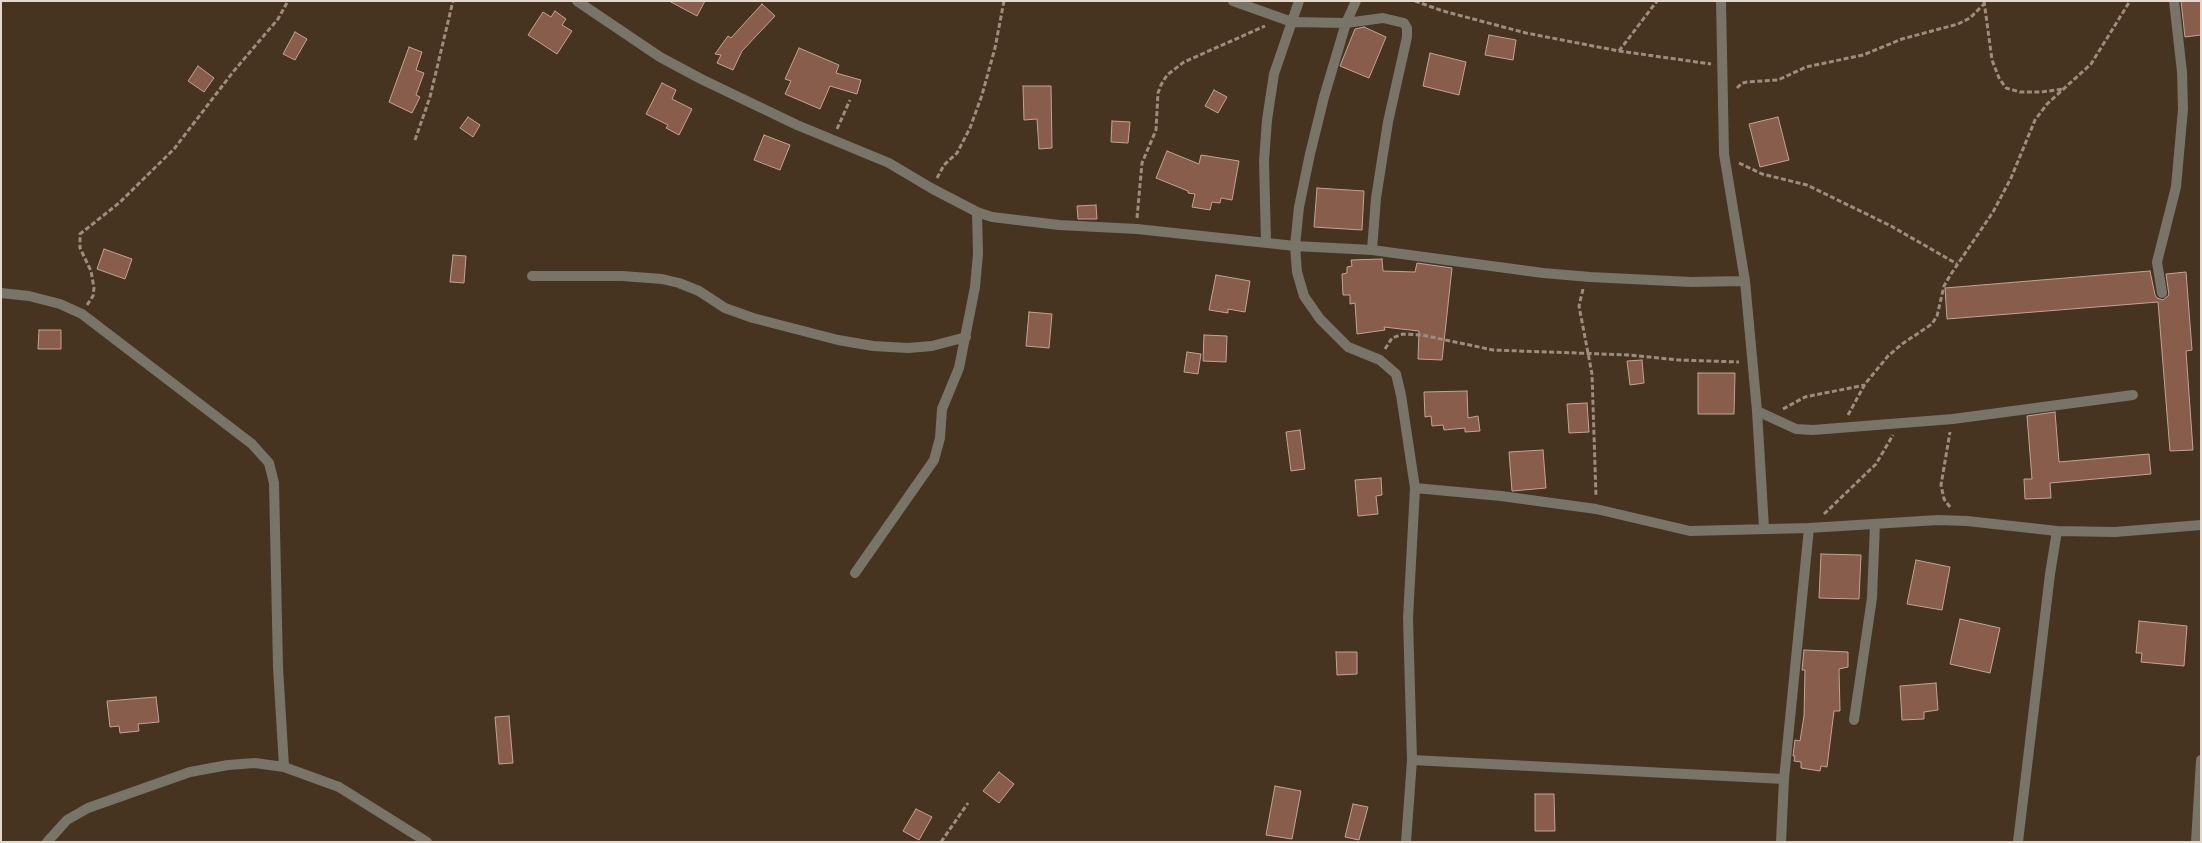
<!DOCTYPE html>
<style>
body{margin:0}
#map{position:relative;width:2202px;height:843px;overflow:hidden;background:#463320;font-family:"Varela Round",sans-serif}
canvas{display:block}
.frame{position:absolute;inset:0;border:2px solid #e4d7cc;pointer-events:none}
</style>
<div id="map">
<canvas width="2202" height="843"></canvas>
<div class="frame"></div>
</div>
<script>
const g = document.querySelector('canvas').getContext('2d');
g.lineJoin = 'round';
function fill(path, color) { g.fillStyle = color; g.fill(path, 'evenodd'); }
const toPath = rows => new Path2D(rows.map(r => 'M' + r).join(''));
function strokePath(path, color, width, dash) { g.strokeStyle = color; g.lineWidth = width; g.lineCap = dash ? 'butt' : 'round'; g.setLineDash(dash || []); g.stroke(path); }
const building = toPath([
 [669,1,705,1,697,16,669,1],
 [2181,1,2201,1,2201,35,2185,37,2181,1],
 [762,4,775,16,742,51,733,70,717,63,721,55,715,54,728,36,731,38,762,4],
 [555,11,566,19,562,25,572,31,557,54,528,35,543,12,551,17,555,11],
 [1364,27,1386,37,1369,78,1340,66,1355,29,1364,27],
 [295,32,307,39,295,60,283,54,295,32],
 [1489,35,1516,40,1513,60,1485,55,1489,35],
 [409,47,422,52,416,70,424,73,416,95,420,97,412,113,389,102,409,47],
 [799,48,839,65,836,73,861,80,857,94,830,86,820,109,785,94,791,81,785,79,799,48],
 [1430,53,1466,62,1459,95,1423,86,1430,53],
 [198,66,214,78,204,92,188,81,198,66],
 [662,83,676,90,672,99,692,109,679,135,666,128,668,125,646,114,662,83],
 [1023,86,1051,86,1052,148,1039,149,1037,119,1024,120,1023,86],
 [1214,90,1227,97,1218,113,1205,106,1214,90],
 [468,117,480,125,473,137,460,128,468,117],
 [1778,117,1789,160,1760,167,1749,124,1778,117],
 [1112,121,1130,122,1128,143,1111,142,1112,121],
 [764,135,790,145,780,170,754,160,764,135],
 [1167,151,1199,164,1201,155,1239,161,1232,200,1221,198,1220,203,1212,202,1210,210,1192,207,1195,194,1188,193,1188,191,1156,178,1167,151],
 [1317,188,1364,191,1362,230,1314,227,1317,188],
 [1096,205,1097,219,1078,219,1077,206,1096,205],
 [104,249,132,259,125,279,97,269,104,249],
 [453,255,466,256,464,283,450,282,453,255],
 [1382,259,1383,271,1415,272,1417,263,1452,268,1442,360,1418,359,1419,331,1384,327,1385,330,1357,334,1355,303,1350,304,1350,295,1343,295,1342,274,1347,273,1347,267,1352,266,1351,260,1382,259],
 [2150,271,2155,295,2157,298,2163,300,2169,295,2166,274,2186,272,2192,350,2186,351,2193,450,2170,451,2158,302,1947,319,1945,288,2150,271],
 [1216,275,1250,281,1245,312,1228,309,1228,313,1209,310,1216,275],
 [1029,312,1052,314,1049,348,1026,346,1029,312],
 [39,330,61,330,61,349,38,349,39,330],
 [1204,335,1227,336,1226,362,1203,361,1204,335],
 [1187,352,1201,354,1198,374,1184,372,1187,352],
 [1642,360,1644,383,1630,385,1627,361,1642,360],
 [1698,373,1735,373,1734,414,1698,414,1698,373],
 [1467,391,1468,418,1478,416,1480,431,1465,432,1465,428,1444,430,1443,425,1432,426,1431,416,1425,417,1424,392,1467,391],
 [1587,403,1589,432,1569,433,1567,404,1587,403],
 [2055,412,2059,462,2149,454,2151,474,2050,483,2051,498,2025,499,2024,479,2032,479,2027,416,2055,412],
 [1300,430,1305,469,1291,471,1286,432,1300,430],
 [1543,450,1546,488,1512,491,1509,452,1543,450],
 [1381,478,1382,495,1376,496,1378,514,1358,516,1355,480,1381,478],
 [1821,554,1861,555,1859,599,1819,598,1821,554],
 [1916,560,1950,567,1942,610,1907,604,1916,560],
 [1960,619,2000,628,1990,673,1950,664,1960,619],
 [2139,621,2187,626,2184,666,2141,662,2142,653,2136,653,2139,621],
 [1804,650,1848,652,1848,667,1839,669,1840,711,1834,711,1827,767,1821,766,1820,771,1801,768,1801,762,1794,761,1795,756,1793,756,1795,740,1800,741,1804,716,1805,670,1802,670,1804,650],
 [1336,652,1357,652,1357,674,1337,675,1336,652],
 [1936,683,1938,710,1924,712,1924,719,1902,720,1900,686,1936,683],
 [156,697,159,722,138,724,139,731,120,733,119,726,110,727,107,701,156,697],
 [509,716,513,763,499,764,495,717,509,716],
 [999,772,1014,784,999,803,983,791,999,772],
 [1275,786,1301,791,1292,839,1266,835,1275,786],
 [1535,794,1554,794,1555,831,1535,831,1535,794],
 [1353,804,1368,807,1359,840,1345,837,1353,804],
 [916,809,932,817,919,840,903,831,916,809]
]);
const path = toPath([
 [1415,1,1443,11,1526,33,1619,51,1711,64],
 [1984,1,1992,60,1999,78,2006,88,2020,92,2041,92,2064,89],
 [1619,51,1657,1],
 [1737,88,1742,83,1747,82,1778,80,1806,67,1863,55,1902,39,1958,24,1970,18,1984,4],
 [837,129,850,100],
 [415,140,430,97,453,1],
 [1739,163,1762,174,1807,185,1891,226,1957,264],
 [937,178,944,165,957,153,970,128,982,95,995,48,1004,1],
 [1137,218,1142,163,1156,130,1158,93,1161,85,1167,75,1184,62,1265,26],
 [1583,289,1579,306,1592,374,1596,496],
 [87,305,93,296,94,288,91,271,80,248,80,234,119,203,174,149,233,72,278,19,288,1],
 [1385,349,1392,338,1403,334,1422,335,1493,350,1630,355,1678,360,1739,362],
 [1783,409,1805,397,1865,385],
 [1848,415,1865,384,1888,356,1902,344,1932,324,1937,316,1944,286,1951,274,1993,212,2011,178,2035,120,2047,104,2091,64,2130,1],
 [1950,507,1944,499,1941,485,1950,432],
 [1824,514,1876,464,1893,435],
 [941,842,968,803]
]);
const lane = toPath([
 [2162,293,2157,262,2176,187,2183,109,2182,72,2174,1],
 [1757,411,1796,429,1813,430,1953,419,2133,395]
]);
const street = toPath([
 [577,1,660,57,701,79,797,125,889,163,931,188,977,212,992,217,1059,225,1137,229,1295,246,1372,250,1543,273,1590,277,1691,282,1745,281],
 [1233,1,1292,22,1346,23,1383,18,1404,23,1407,28,1407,37,1388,122,1376,198,1372,250],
 [1356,1,1346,23,1324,97,1310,154,1299,207,1295,246,1297,272,1304,296,1320,319,1348,347,1380,360,1396,374,1401,395,1415,488,1408,618,1412,760,1406,842],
 [1721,1,1724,154,1745,281,1757,411,1764,528],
 [1266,242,1264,161,1267,120,1274,74,1299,1],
 [532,276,622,276,662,279,679,283,699,291,725,308,753,318,838,340,873,346,908,348,932,346,966,337],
 [1,293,29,296,60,304,82,314,252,444,269,463,274,483,278,667,284,767],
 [1415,488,1501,496,1596,509,1690,531,1809,528,1938,520,1967,521,2057,531,2115,532,2201,525],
 [855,573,934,460,940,438,942,409,959,368,975,287,978,254,977,212],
 [1854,720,1872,598,1875,524],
 [1412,760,1784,779],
 [47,842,67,820,88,808,190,772,228,765,255,763,284,767,339,787,427,842],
 [1781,842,1784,779,1809,528],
 [2018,842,2050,574,2057,531],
 [2196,842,2201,760]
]);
fill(building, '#895d4c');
strokePath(building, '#c3a397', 1);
strokePath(path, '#9d8d7e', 3, [5, 2.5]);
strokePath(lane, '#797468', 10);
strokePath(street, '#797468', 10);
</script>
